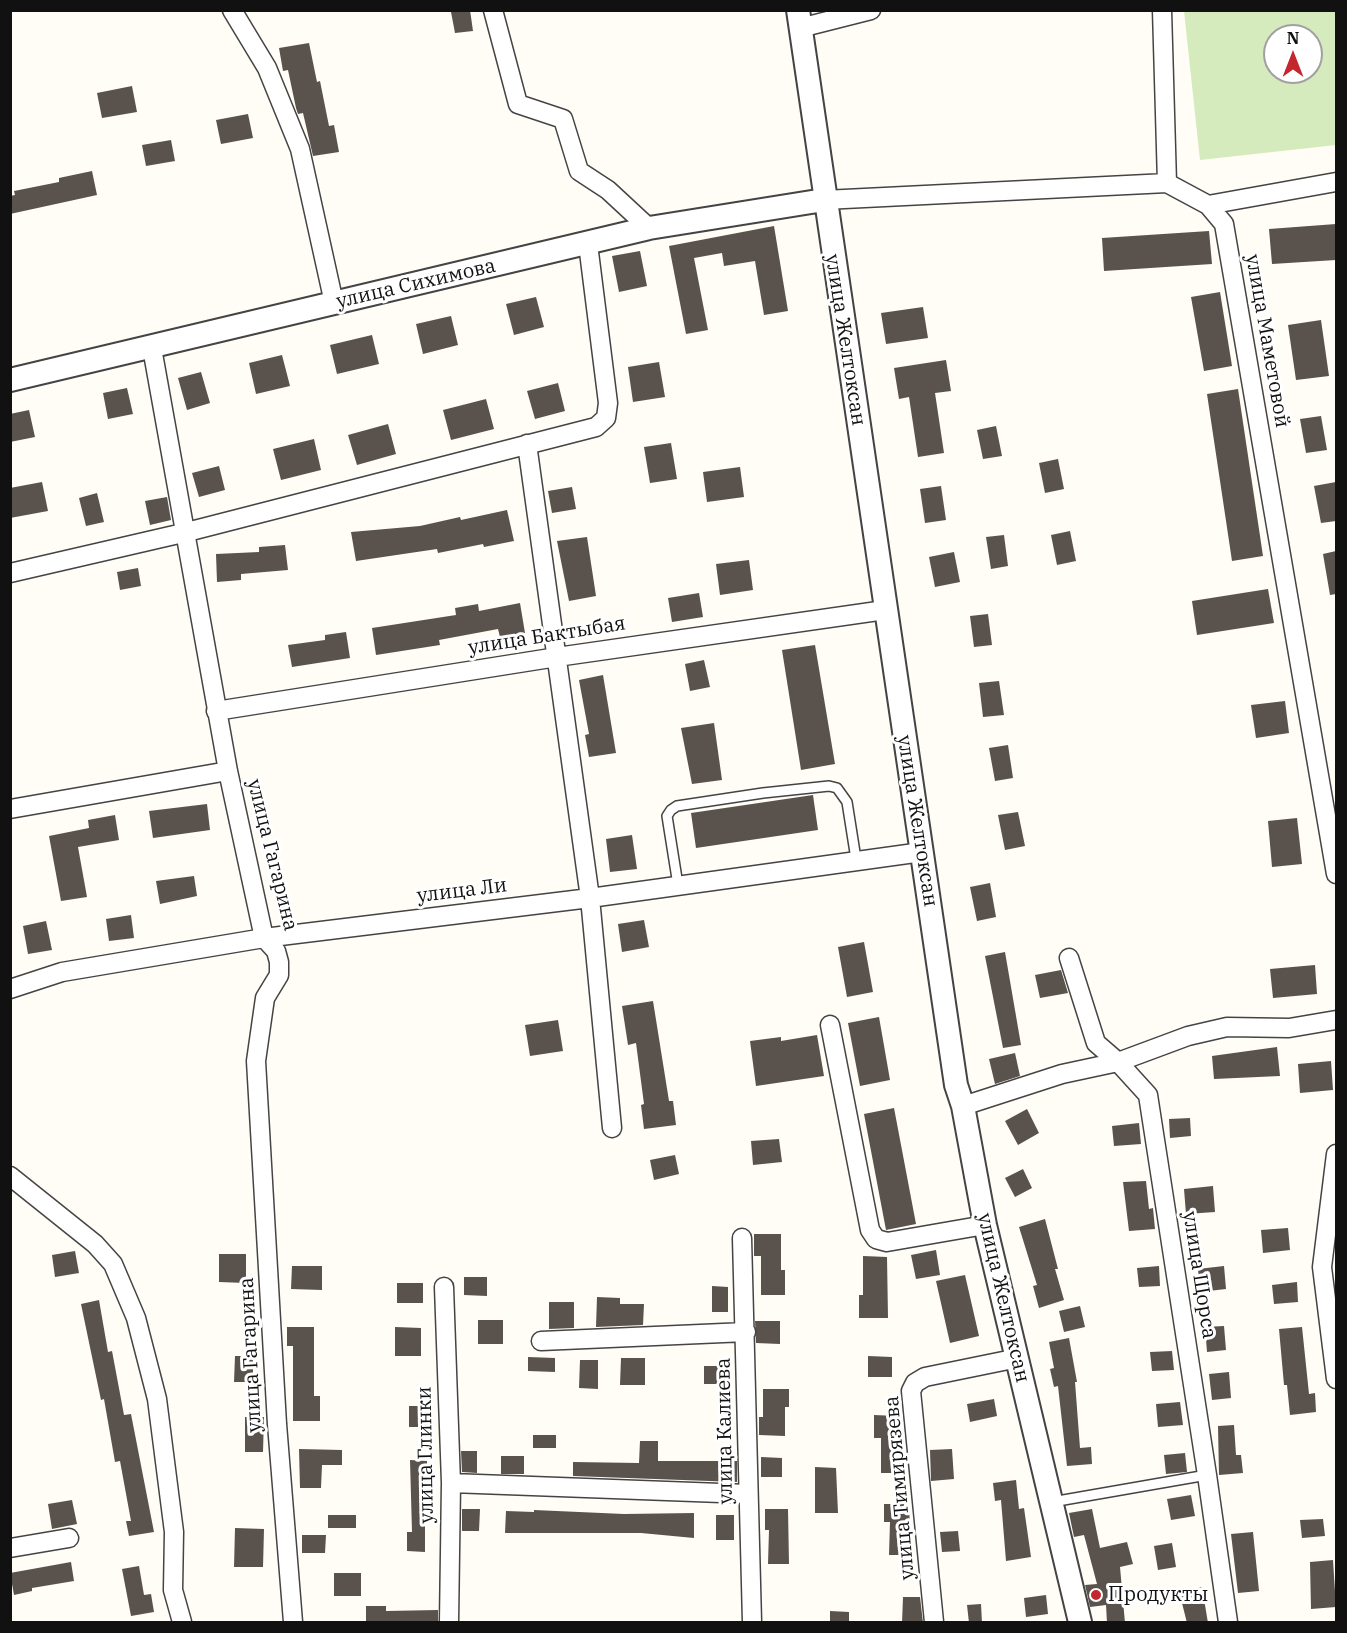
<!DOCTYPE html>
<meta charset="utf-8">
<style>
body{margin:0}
#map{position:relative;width:1347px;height:1633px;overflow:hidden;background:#fffdf5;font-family:"IBM Plex Serif",serif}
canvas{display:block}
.frame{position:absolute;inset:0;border:12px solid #111;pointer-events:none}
.north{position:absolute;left:1263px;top:24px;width:60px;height:60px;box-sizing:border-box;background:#fff;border:2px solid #a0a0a0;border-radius:50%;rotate:0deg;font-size:16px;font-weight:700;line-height:24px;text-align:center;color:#111}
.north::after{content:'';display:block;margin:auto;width:21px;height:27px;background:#c4262e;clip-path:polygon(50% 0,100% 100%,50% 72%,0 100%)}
</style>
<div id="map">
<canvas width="1347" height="1633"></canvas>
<div class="frame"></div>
<div class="north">N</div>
</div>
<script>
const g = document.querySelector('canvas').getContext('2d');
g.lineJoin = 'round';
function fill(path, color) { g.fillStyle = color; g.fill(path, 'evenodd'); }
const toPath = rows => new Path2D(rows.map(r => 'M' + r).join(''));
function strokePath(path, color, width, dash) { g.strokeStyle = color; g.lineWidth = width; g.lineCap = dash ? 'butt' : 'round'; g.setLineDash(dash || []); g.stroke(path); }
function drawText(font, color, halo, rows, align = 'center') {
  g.font = font + ' "IBM Plex Serif",serif'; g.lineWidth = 6; g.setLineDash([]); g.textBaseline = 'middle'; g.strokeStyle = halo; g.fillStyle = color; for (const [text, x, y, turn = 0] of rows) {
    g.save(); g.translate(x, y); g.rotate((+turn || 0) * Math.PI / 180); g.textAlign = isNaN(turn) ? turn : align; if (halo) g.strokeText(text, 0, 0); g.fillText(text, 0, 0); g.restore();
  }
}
const green = toPath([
 [1184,11,1336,11,1336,145,1200,160],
 [1275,36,1311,36,1311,72,1275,72]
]);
const building = toPath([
 [470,10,473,31,455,33,451,12],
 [309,43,317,82,320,81,329,126,334,125,339,152,313,156,303,113,298,114,296,108,288,70,283,71,279,48],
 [132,86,137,112,102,118,97,93],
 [248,114,253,138,221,144,216,120],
 [171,140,175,161,146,166,142,145],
 [92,171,97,195,10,214,10,196,15,195,14,191,59,182,59,178],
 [1336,224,1336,260,1272,264,1269,229],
 [774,226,788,311,764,315,755,261,724,266,722,253,694,258,708,330,686,334,669,246],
 [1209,231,1212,264,1104,271,1102,238],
 [640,251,647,286,619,292,612,256],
 [1220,292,1232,366,1204,371,1191,297],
 [536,297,544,327,514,335,506,304],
 [923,307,928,338,886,344,881,313],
 [451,316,458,345,423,354,416,324],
 [1321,320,1329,376,1296,380,1288,325],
 [372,335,379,364,337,374,330,345],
 [282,355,290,386,256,394,249,363],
 [946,360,951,391,935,393,944,453,918,457,909,397,899,399,894,368],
 [659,362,665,397,633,402,628,367],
 [201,372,210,403,187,410,178,378],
 [558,383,565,411,535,419,527,391],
 [127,388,133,414,108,419,103,393],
 [1238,389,1263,556,1232,561,1207,394],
 [486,399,494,429,451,440,443,410],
 [29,410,35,437,10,442,10,414],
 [1321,416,1327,450,1306,453,1300,419],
 [388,424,396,454,357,465,348,435],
 [996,426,1002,456,983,459,977,430],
 [314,439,321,470,281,480,273,449],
 [671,443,677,479,650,483,644,447],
 [1058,459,1064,489,1045,493,1039,463],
 [219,466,225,490,199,497,192,473],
 [740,467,744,497,707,502,703,472],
 [42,482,48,511,10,518,10,488],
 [1336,482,1336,521,1321,523,1314,486],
 [941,486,946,520,925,523,920,489],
 [572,487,576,509,552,513,548,491],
 [97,493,104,522,86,526,79,498],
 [167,497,171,520,150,525,145,501],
 [507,510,514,541,484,547,483,544,438,553,437,549,356,561,351,532,420,526,460,517,461,520],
 [1070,531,1076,561,1057,565,1051,535],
 [1004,535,1008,566,991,569,986,537],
 [587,537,596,596,569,601,557,541],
 [285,545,288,570,241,574,241,580,217,582,216,554,259,552,259,547],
 [1336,551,1336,594,1330,595,1323,554],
 [954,552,960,582,935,587,929,557],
 [749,560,753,590,720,595,716,564],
 [138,568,141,586,120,590,117,572],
 [1268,589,1274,623,1197,635,1192,601],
 [699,593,703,617,672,622,668,598],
 [520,603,525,633,500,637,498,629,439,640,440,645,376,655,372,628,456,615,455,608,478,604,479,611],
 [988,614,992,645,974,647,970,616],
 [346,632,350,658,292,667,288,645,325,640,325,635],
 [815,645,835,764,801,770,782,650],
 [704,660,710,687,690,691,685,664],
 [603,675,616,753,589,757,585,735,589,734,579,680],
 [999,681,1004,715,983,717,979,683],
 [1285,701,1289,733,1256,738,1251,705],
 [714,723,722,780,692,784,681,728],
 [1008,745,1013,778,995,781,989,748],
 [813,795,818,830,696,848,691,813],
 [207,804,210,830,153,838,149,811],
 [1018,812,1025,846,1005,850,998,815],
 [115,815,119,840,78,847,87,897,61,901,49,836,89,828,88,820],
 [1297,818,1302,864,1272,867,1268,821],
 [632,835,637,869,610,872,606,839],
 [194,876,197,896,160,904,156,881],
 [990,883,996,917,977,921,970,887],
 [131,915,134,938,109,941,106,919],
 [644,920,649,947,622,952,618,924],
 [46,921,52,950,28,954,23,926],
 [864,942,873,992,847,997,838,947],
 [1005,952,1021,1045,1003,1048,985,956],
 [1315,965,1317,994,1273,998,1270,969],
 [1061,970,1068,993,1040,998,1035,975],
 [653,1001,669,1101,673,1101,676,1125,644,1129,641,1105,644,1104,636,1043,628,1045,622,1006],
 [879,1017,890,1080,860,1086,848,1023],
 [558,1020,563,1051,530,1056,525,1025],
 [817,1035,824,1076,756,1086,750,1041,781,1037,781,1041],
 [1277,1047,1280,1076,1214,1079,1212,1056],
 [1015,1053,1020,1076,995,1084,989,1059],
 [1331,1061,1333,1090,1300,1093,1298,1064],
 [894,1108,916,1224,886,1230,864,1114],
 [1027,1109,1039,1133,1018,1145,1005,1121],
 [1190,1118,1191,1136,1170,1138,1169,1119],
 [1139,1123,1141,1144,1114,1146,1112,1126],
 [779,1139,782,1162,753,1165,751,1141],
 [675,1155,679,1174,654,1180,650,1160],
 [1023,1169,1032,1188,1015,1197,1005,1178],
 [1146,1181,1149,1209,1153,1208,1155,1229,1129,1231,1123,1182],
 [1213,1186,1215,1212,1186,1214,1184,1189],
 [1045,1219,1058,1269,1055,1269,1064,1300,1039,1308,1033,1286,1037,1285,1019,1227],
 [1288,1228,1290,1250,1263,1253,1261,1230],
 [754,1234,781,1234,781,1270,785,1270,785,1295,761,1295,761,1256,754,1256],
 [936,1250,940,1275,916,1279,911,1255],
 [75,1251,79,1273,55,1277,52,1255],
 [219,1254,246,1254,246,1283,219,1282],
 [863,1256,887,1257,888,1318,859,1318,859,1295,863,1295],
 [292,1266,322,1266,322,1290,291,1289],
 [1159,1266,1160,1286,1139,1287,1137,1268],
 [1224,1266,1226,1289,1200,1292,1198,1269],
 [965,1275,979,1336,950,1343,936,1281],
 [464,1277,487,1277,487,1296,464,1295],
 [1297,1282,1298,1302,1274,1304,1272,1285],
 [397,1283,423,1283,423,1303,397,1303],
 [712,1286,728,1287,728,1312,712,1312],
 [597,1297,620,1298,620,1304,644,1304,643,1325,596,1327],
 [99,1300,108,1352,112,1351,124,1415,131,1414,154,1532,129,1536,126,1521,131,1521,120,1461,115,1462,104,1399,101,1400,81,1304],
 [549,1302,574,1302,574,1328,549,1329],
 [1080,1306,1085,1327,1064,1332,1059,1311],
 [478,1320,503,1320,503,1344,478,1344],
 [755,1321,780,1321,780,1344,756,1343],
 [1224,1326,1226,1350,1207,1352,1205,1327],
 [287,1327,314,1327,314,1396,320,1396,320,1421,293,1421,293,1346,287,1346],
 [395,1327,421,1328,421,1356,395,1356],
 [1302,1327,1309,1394,1315,1393,1316,1412,1290,1415,1287,1385,1284,1385,1279,1329],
 [1069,1338,1077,1382,1075,1382,1080,1448,1091,1447,1092,1464,1067,1466,1058,1386,1054,1387,1050,1369,1054,1368,1049,1342],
 [1172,1351,1174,1370,1152,1371,1150,1352],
 [235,1356,253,1356,253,1382,234,1382],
 [868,1356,892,1357,892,1377,868,1377],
 [528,1357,555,1358,555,1372,528,1371],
 [621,1358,645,1358,645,1385,620,1385],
 [580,1360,598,1360,598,1389,579,1388],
 [704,1366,730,1366,730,1384,704,1384],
 [1229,1372,1231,1398,1212,1400,1209,1374],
 [763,1389,789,1389,789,1407,785,1407,785,1436,759,1435,759,1417,763,1417],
 [994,1399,997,1416,970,1422,967,1404],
 [1180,1402,1183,1425,1158,1427,1156,1404],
 [409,1406,430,1406,430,1427,409,1427],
 [874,1415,897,1416,897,1459,904,1459,904,1473,881,1473,881,1438,874,1438],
 [245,1417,264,1417,263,1452,245,1452],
 [1234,1425,1236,1455,1241,1455,1243,1473,1219,1475,1218,1426],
 [533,1435,556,1435,556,1448,533,1448],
 [640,1441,658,1441,658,1461,737,1461,737,1482,573,1476,573,1462,639,1463],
 [299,1449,342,1450,342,1465,322,1465,321,1488,300,1488],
 [952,1449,954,1479,931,1481,930,1450],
 [461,1451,477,1451,477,1473,462,1472],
 [1185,1453,1187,1472,1166,1474,1164,1455],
 [501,1456,524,1456,524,1474,501,1474],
 [761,1457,782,1458,782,1477,761,1477],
 [410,1460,427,1461,427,1502,431,1502,431,1522,425,1522,425,1552,407,1551,407,1532,412,1532],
 [815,1467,836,1468,838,1513,815,1513],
 [1016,1480,1019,1509,1024,1508,1031,1557,1006,1561,1001,1500,995,1501,993,1483],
 [1191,1495,1195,1516,1171,1520,1167,1499],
 [72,1500,77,1524,52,1529,48,1504],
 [884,1504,909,1504,911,1555,889,1555,890,1522,884,1522],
 [462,1509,480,1509,479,1531,462,1531],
 [765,1509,788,1509,789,1564,768,1564,769,1530,765,1530],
 [1092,1509,1100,1548,1127,1542,1133,1564,1120,1567,1125,1623,1107,1623,1106,1605,1090,1607,1085,1585,1097,1584,1084,1535,1074,1537,1069,1513],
 [534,1510,624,1514,694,1513,694,1538,641,1533,505,1533,506,1511,534,1512],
 [328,1515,356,1515,356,1528,328,1528],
 [716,1515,734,1515,734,1540,716,1540],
 [1323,1519,1325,1536,1302,1538,1300,1520],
 [235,1528,264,1529,263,1567,234,1567],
 [958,1531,960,1551,942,1552,940,1532],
 [1253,1532,1259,1591,1238,1593,1231,1534],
 [302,1535,326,1535,325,1553,302,1553],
 [1172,1543,1176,1567,1158,1570,1154,1546],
 [1333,1560,1336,1607,1311,1609,1310,1562],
 [71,1562,74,1581,32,1588,32,1591,14,1595,10,1573],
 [139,1566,144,1595,151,1594,154,1612,131,1616,122,1569],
 [334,1573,361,1573,361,1596,334,1596],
 [1202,1587,1208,1623,1187,1623,1179,1591],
 [1046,1595,1048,1614,1026,1617,1024,1598],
 [903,1597,920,1597,923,1623,902,1623],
 [981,1604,982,1623,969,1623,967,1605],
 [366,1606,386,1606,386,1611,438,1610,438,1623,366,1623],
 [830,1611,849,1612,849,1623,830,1623]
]);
const service = toPath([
 [678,885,667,816,671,810,677,806,763,793,829,786,837,788,847,802,856,859],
 [1052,1502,1207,1475]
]);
const minor = toPath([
 [232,10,267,68,300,149,334,303],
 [493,10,518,104,563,119,579,171,608,190,649,228],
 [1162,10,1167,183],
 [800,28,871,10],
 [824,200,1167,183,1208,205,1224,224,1336,874],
 [1208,205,1336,182],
 [152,348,228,771,264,938,276,951,279,962,279,975,265,998,256,1061,277,1424,293,1622],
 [527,444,590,898,612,1128],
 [10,573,183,533,596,427,606,418,608,403,588,244],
 [216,711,557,657,885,610],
 [10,809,228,771],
 [1069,958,1096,1043,1118,1062,1148,1095,1207,1475,1228,1622],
 [10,989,62,972,264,938,590,898,922,852],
 [830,1025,870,1230,876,1239,887,1242,985,1225],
 [963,1106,1062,1074,1118,1062,1188,1036,1227,1027,1289,1028,1336,1020],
 [1336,1154,1322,1267,1336,1379],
 [10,1176,95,1244,113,1264,136,1318,157,1399,174,1532,173,1590,182,1622],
 [742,1238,752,1622],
 [444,1287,451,1483,449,1622],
 [541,1341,746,1332],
 [451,1483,748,1494],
 [10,1548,69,1538],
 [934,1622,911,1391,915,1383,925,1377,1018,1358]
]);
const tertiary = toPath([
 [798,10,956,1085,963,1106,985,1225,1080,1622],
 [10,380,649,228,824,200]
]);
const markers = [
 [1096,1595,6,"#c4262e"]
];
const streetNames = [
 ["улица Сихимова",416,284,-13],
 ["улица Желтоксан",845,340,81],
 ["улица Маметовой",1267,341,80],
 ["улица Бактыбая",547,636,-9],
 ["улица Желтоксан",917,821,81],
 ["улица Гагарина",272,855,76],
 ["улица Ли",462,891,-7],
 ["улица Щорса",1199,1275,81],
 ["улица Желтоксан",1003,1298,77],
 ["улица Гагарина",251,1355,-93],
 ["улица Калиева",725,1431,-91],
 ["улица Глинки",426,1455,-91],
 ["улица Тимирязева",900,1488,-95]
];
const poiNames = [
 ["Продукты",1108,1595]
];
fill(green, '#d5ebbd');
fill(building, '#5a524d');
strokePath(service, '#444', 12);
strokePath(minor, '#444', 21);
strokePath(tertiary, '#444', 26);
strokePath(service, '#fff', 9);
strokePath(minor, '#fff', 18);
strokePath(tertiary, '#fff', 22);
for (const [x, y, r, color] of markers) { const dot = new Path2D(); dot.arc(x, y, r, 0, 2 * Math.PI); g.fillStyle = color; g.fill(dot); strokePath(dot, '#fff', 2); }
drawText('20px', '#111', '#fff', streetNames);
drawText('20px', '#111', '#fff', poiNames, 'left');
</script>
